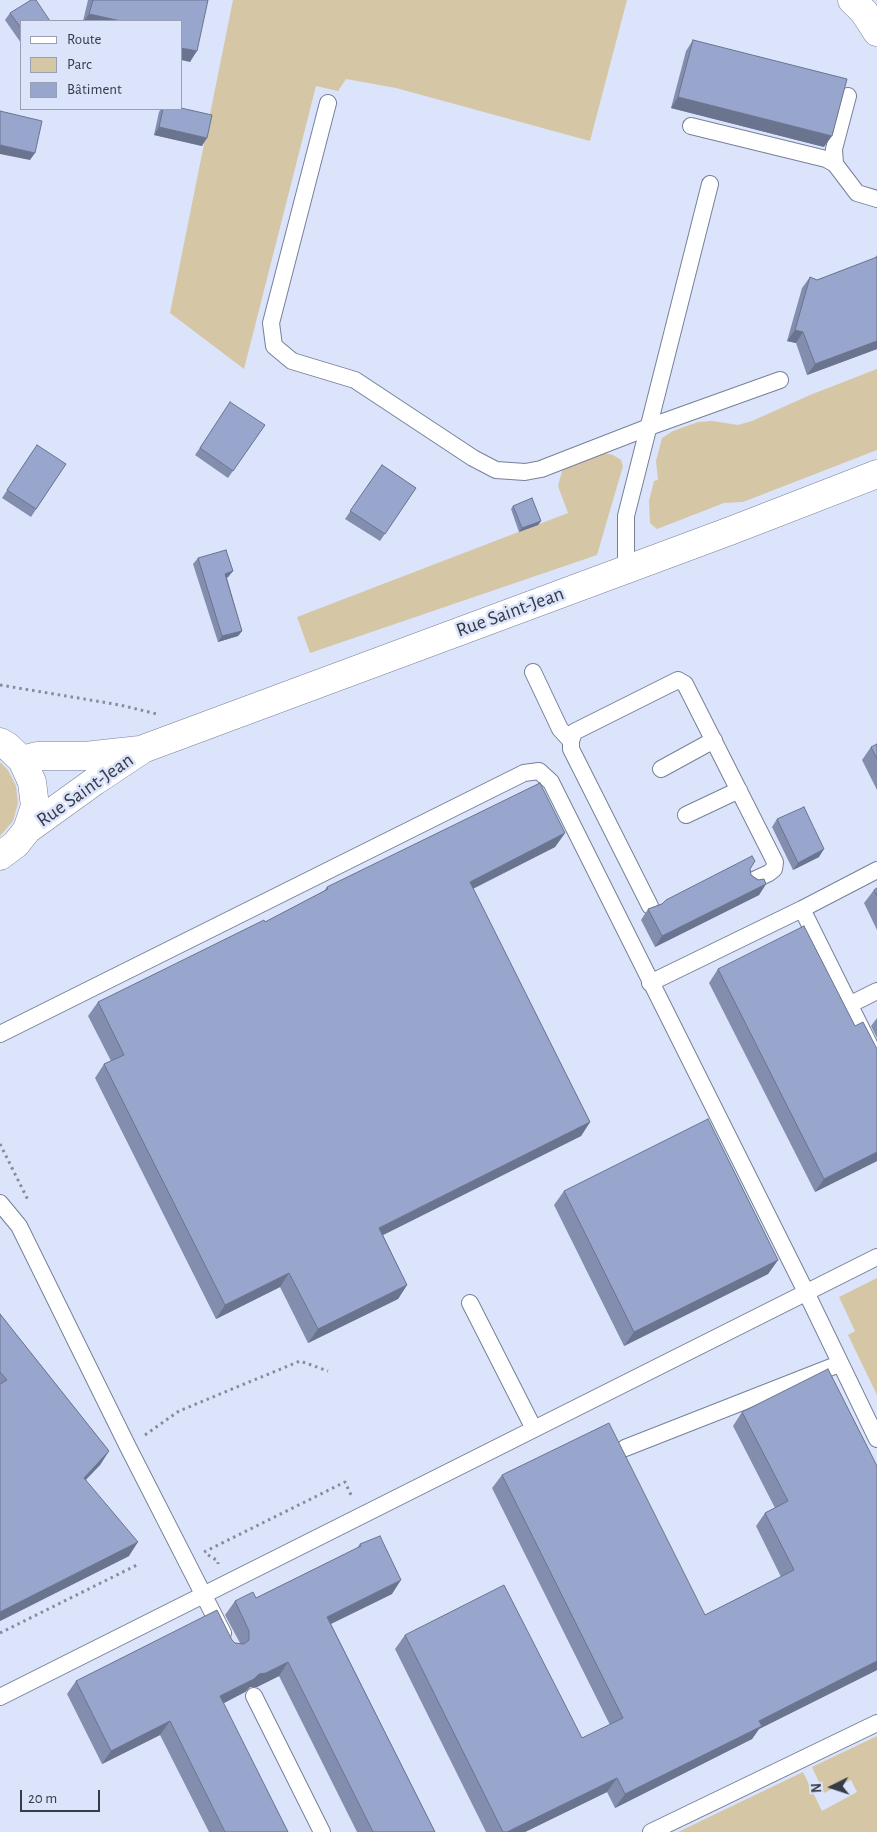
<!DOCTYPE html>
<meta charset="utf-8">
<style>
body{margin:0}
#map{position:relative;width:877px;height:1832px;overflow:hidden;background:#dbe4fb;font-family:"Alegreya Sans",sans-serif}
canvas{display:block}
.legend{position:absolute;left:20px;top:20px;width:162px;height:90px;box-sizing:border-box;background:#dbe4fb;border:1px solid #99a0b3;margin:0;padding:6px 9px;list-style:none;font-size:15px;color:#373b47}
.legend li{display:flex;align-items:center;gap:10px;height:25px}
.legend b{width:25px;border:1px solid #99a0b3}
.north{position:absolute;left:807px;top:1762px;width:50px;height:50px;-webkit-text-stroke:4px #dbe4fb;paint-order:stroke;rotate:266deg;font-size:14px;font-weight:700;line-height:20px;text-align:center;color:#373b47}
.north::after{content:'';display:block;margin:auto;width:18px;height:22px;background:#373b47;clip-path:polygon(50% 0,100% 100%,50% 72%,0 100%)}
.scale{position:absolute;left:20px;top:1790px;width:80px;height:22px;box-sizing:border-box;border:2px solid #373b47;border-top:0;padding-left:6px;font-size:15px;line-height:18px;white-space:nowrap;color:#373b47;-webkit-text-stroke:4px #dbe4fb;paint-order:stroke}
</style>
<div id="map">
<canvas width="877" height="1832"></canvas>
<ul class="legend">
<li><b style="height:6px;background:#fff"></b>Route</li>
<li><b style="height:14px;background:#d5c7a5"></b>Parc</li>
<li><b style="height:14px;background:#98a5cc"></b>Bâtiment</li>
</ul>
<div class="north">N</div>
<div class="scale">20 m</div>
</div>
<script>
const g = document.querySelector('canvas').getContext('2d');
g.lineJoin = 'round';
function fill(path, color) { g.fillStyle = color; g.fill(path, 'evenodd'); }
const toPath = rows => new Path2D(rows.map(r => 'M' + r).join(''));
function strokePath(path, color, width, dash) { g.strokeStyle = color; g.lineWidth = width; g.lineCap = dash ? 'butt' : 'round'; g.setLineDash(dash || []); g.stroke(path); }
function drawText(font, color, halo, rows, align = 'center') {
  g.font = font + ' "Alegreya Sans",sans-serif'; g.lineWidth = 5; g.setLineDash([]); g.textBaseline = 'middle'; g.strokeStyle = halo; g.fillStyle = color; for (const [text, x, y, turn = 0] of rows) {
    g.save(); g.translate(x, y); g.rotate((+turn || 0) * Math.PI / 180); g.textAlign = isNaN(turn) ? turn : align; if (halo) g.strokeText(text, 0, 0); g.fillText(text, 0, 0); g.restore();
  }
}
const green = toPath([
 [233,0,627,0,590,141,396,88,346,79,338,91,316,86,244,369,170,313],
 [877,369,877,450,743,502,724,503,657,529,650,523,649,501,654,481,658,480,656,461,662,438,673,431,698,422,712,421,738,425,752,421,810,395],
 [604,453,613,455,621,460,623,466,597,555,310,653,297,617,568,513,558,486,562,471,569,465],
 [0,762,8,770,16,786,18,803,13,821,0,836],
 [877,1278,877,1395,848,1335,855,1331,839,1297],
 [877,1736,877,1832,678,1832,803,1772,822,1811,857,1792,851,1780,824,1793,812,1767]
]);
const path = toPath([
 [0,685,120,705,157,714],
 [0,1144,28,1200],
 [145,1435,179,1411,300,1361,328,1371],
 [204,1552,345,1482,352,1497],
 [208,1555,218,1561,218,1564],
 [0,1633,137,1565]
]);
const service = toPath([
 [328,103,271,323,274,346,292,361,355,380,473,458,496,470,525,472,541,469,649,427,780,380],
 [691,126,826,159,835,164,857,193,877,199],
 [835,164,834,149,848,96],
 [626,569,626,516,710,184],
 [533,672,560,729,571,741],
 [661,769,714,740],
 [686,815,739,790],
 [650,906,571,749,571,741,574,732,678,680,685,684,775,862,774,869,769,873,752,881],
 [802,909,877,1060],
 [650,983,802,909,877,870],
 [849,1005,877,991],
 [0,1034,524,773,539,771,551,782,806,1292,877,1439],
 [0,1203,19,1226,128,1447,223,1633],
 [470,1303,534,1429],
 [625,1448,839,1364],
 [254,1696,322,1832],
 [0,1697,877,1257],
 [651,1832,877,1723]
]);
const minor = toPath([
 [852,0,864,12,877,32]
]);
const tertiary = toPath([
 [0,742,7,746,22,760,32,782,35,806,27,830,16,844,0,856],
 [22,760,37,756,85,756,140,750],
 [27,830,95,781,143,749,730,531,877,474]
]);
const wall = toPath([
 [88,0,208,0,190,62,181,21,83,21],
 [10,13,21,21,21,43,5,20],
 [693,40,824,147,671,108,686,51],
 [161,109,181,109,202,146,154,135,159,112],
 [877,255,877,349,807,375,796,343,787,341,802,288,810,277,817,280,875,258],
 [225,410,265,425,228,478,195,455],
 [32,452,66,464,31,517,2,498],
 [382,465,416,488,380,541,345,519],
 [513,506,541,521,538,525,519,532,511,509],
 [198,558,233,571,228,577,227,578,242,631,238,636,218,642,193,564],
 [877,744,877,790,862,760,871,747],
 [777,819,819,857,793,870,772,827],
 [565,833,555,847,473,889,590,1122,581,1136,383,1235,407,1285,398,1299,308,1343,280,1287,216,1319,95,1078,104,1064,111,1061,88,1016,98,1002,265,922,324,891,327,887],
 [750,869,751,875,766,884,759,895,655,947,641,920,648,909],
 [877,888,877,930,864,903,874,890],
 [718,969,855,1026,877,1049,877,1161,815,1192,709,983],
 [877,1018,877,1038,871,1026],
 [564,1191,778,1260,768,1274,624,1346,554,1205],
 [0,1314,109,1451,100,1465,86,1480,129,1556,0,1621],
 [742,1412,877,1466,877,1670,759,1729,752,1739,615,1808,607,1792,525,1832,486,1832,395,1649,405,1635,582,1738,610,1725,492,1488,502,1475,705,1615,781,1577,756,1526,765,1513,775,1508,733,1426],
 [360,1544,392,1594,331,1624,435,1832,357,1832,279,1676,257,1687,250,1687,245,1692,223,1703,288,1832,209,1832,160,1735,102,1764,67,1694,76,1681,232,1640,235,1643,240,1643,225,1615,235,1601,256,1598,357,1548]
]);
const shadedWall = toPath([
 [89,14,121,21,84,21],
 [181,48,197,51,190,62,181,60],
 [678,97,832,136,824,147,671,108],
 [159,127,207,138,202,146,154,135],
 [0,145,35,153,30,160,0,154],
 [795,330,803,332,796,343,787,341],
 [877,341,877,349,807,375,815,364],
 [541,521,538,525,519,532,522,528],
 [233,571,228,577,221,579,225,574],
 [242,631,238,636,218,642,222,636],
 [565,833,555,847,460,895,470,882],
 [824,849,819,857,793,870,798,863],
 [766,884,759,895,655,947,662,936],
 [590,1122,581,1136,369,1242,379,1228],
 [877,1152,877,1161,815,1192,824,1179],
 [778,1260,768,1274,624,1346,634,1332],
 [289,1273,280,1287,216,1319,225,1305],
 [407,1285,398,1299,308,1343,318,1329],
 [109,1451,100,1465,74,1491,84,1478],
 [138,1542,129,1556,0,1621,0,1612],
 [401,1580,392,1594,318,1630,327,1617],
 [877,1661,877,1670,759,1729,752,1739,615,1808,625,1794,759,1721],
 [288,1662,279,1676,257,1687,250,1687,245,1692,211,1710,220,1696,259,1674],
 [170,1721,160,1735,102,1764,111,1751],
 [617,1778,607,1792,525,1832,507,1832]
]);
const building = toPath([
 [31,0,36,0,50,21,21,21,21,28,10,13,31,0],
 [93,0,208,0,197,51,181,48,181,21,121,21,89,14,93,0],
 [693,40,847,79,832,136,678,97,693,40],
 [181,108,212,115,207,138,159,127,163,109,181,108],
 [0,111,42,121,35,153,0,145,0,111],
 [877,257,877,341,815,364,803,332,795,330,810,277,817,280,877,257],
 [230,402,265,425,233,471,200,448,230,402],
 [37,445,66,464,36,509,7,490,37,445],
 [382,465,416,488,385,534,350,511,382,465],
 [532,498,541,521,522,528,513,506,532,498],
 [226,550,233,571,225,574,242,631,222,636,198,558,226,550],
 [877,744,877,759,871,747,877,744],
 [540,783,565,833,470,882,590,1122,379,1228,407,1285,318,1329,289,1273,225,1305,104,1064,124,1055,98,1002,264,920,265,922,328,889,327,887,540,783],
 [804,807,824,849,798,863,777,819,804,807],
 [752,856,755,861,750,869,751,875,758,880,764,879,766,884,662,936,648,909,662,904,666,900,752,856],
 [877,888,877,896,874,890,877,888],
 [804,926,855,1026,863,1022,877,1049,877,1152,824,1179,718,969,804,926],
 [708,1119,778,1260,634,1332,564,1191,708,1119],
 [0,1314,109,1451,84,1478,138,1542,0,1612,0,1384,7,1380,0,1372,0,1314],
 [828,1369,877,1466,877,1661,759,1721,762,1726,625,1794,617,1778,507,1832,503,1832,405,1635,504,1585,582,1738,623,1718,502,1475,609,1423,705,1615,794,1570,765,1513,788,1501,742,1412,828,1369],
 [380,1536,401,1580,327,1617,435,1832,373,1832,288,1662,266,1673,259,1674,254,1679,220,1696,288,1832,225,1832,170,1721,111,1751,76,1681,217,1610,232,1640,235,1643,244,1644,249,1640,249,1631,235,1601,253,1592,256,1598,361,1546,360,1544,380,1536]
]);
const streetNames = [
 ["Rue Saint-Jean",510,612,-20],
 ["Rue Saint-Jean",85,790,-35]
];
fill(green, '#d5c7a5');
strokePath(service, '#77809a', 18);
strokePath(minor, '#77809a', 29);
strokePath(tertiary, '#77809a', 29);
strokePath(path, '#868c9e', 3, [2.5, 4]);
strokePath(service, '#fff', 16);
strokePath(minor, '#fff', 28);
strokePath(tertiary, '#fff', 28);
fill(wall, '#838eaf');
fill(shadedWall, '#6a748f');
fill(building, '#98a5cc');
strokePath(building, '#6a748f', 1);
drawText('20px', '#373b47', '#dbe4fb', streetNames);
</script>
